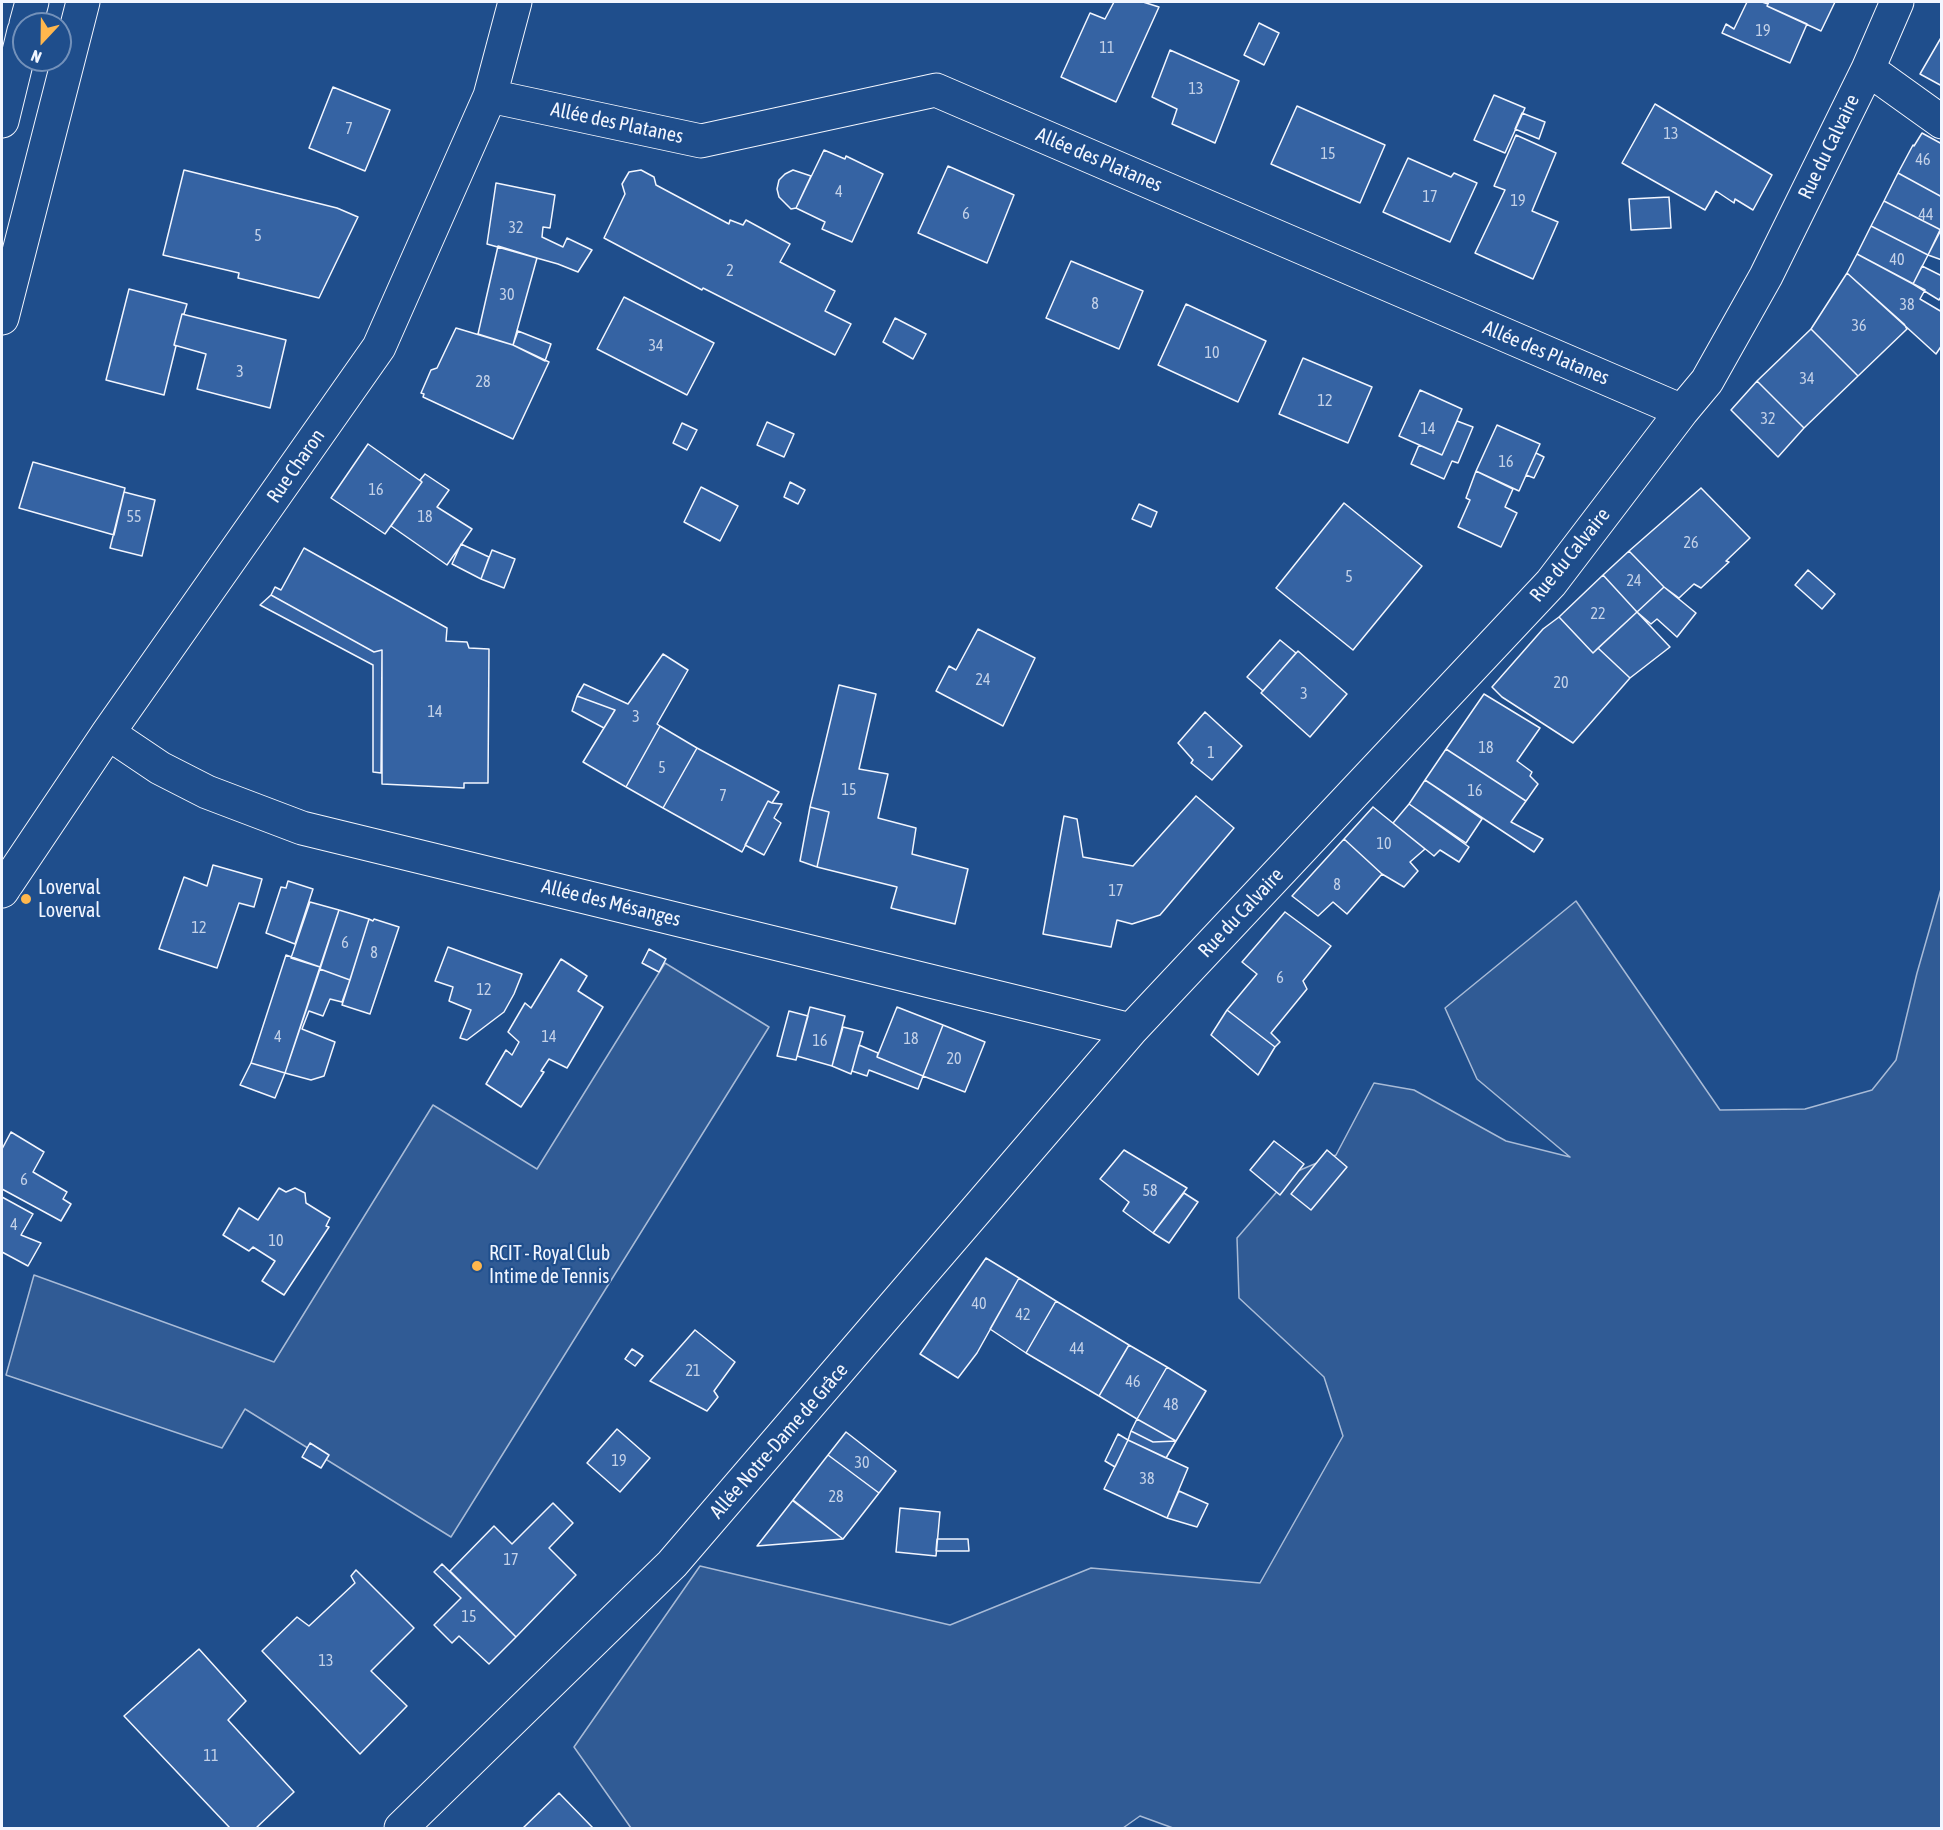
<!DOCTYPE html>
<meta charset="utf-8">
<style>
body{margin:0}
#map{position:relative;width:1943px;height:1830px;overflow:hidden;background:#1f4e8c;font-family:"Asap Condensed",sans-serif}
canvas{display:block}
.frame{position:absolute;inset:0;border:3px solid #f2f6ff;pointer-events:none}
.north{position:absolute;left:12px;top:12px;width:60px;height:60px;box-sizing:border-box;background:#1f4e8c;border:2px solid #7391ba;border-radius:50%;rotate:202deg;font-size:16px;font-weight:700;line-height:24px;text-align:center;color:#f2f6ff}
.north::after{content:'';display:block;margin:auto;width:21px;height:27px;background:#ffb74d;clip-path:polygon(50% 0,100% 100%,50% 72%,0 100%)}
</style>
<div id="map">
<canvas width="1943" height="1830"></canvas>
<div class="frame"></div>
<div class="north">N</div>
</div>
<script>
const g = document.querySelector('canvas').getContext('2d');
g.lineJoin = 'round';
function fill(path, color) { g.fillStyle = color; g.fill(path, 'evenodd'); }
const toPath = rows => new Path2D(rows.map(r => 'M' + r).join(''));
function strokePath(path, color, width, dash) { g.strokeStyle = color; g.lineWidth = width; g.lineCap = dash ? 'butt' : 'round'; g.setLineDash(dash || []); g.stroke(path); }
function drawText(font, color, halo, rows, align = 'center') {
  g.font = font + ' "Asap Condensed",sans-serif'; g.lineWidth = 4.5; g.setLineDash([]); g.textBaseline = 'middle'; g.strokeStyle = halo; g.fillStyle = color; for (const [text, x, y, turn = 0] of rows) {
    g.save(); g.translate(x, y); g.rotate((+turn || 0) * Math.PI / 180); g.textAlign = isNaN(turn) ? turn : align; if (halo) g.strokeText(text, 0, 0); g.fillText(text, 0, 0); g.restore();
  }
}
const built = toPath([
 [1941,889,1941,1828,1173,1828,1140,1816,1123,1828,631,1828,574,1747,700,1566,950,1625,1091,1568,1260,1583,1343,1436,1324,1377,1239,1298,1237,1238,1293,1173,1336,1155,1374,1083,1414,1090,1506,1141,1570,1157,1477,1079,1445,1008,1576,901,1720,1110,1805,1109,1872,1090,1896,1060,1917,973,1941,889],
 [665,963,769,1027,451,1537,245,1409,222,1448,6,1375,34,1275,274,1362,433,1105,537,1169,665,963]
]);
const building = toPath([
 [1114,2,1143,2,1159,7,1116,102,1061,77,1090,13,1105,19,1114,2],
 [1747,2,1762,2,1768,4,1767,6,1807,24,1790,63,1722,33,1726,24,1734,29,1747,2],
 [1769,2,1835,2,1821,31,1767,6,1769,2],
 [1259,23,1279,33,1264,65,1244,55,1259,23],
 [1942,36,1942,86,1920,74,1942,36],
 [1170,50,1239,81,1215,143,1172,124,1177,109,1152,97,1170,50],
 [333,87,390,110,365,171,309,148,333,87],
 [1494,95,1525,108,1505,153,1474,140,1494,95],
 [1655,104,1772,175,1753,210,1735,199,1734,203,1716,191,1705,210,1622,163,1655,104],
 [1297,106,1385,145,1360,203,1271,164,1297,106],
 [1522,113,1545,122,1539,139,1515,129,1522,113],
 [1922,133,1942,144,1942,197,1898,173,1913,145,1914,146,1922,133],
 [1516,135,1556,153,1532,211,1558,222,1533,279,1475,253,1505,190,1494,186,1516,135],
 [824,150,845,159,846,156,883,174,852,242,822,229,825,222,796,208,824,150],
 [1408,158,1451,177,1454,173,1477,183,1450,242,1383,212,1408,158],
 [948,166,1014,195,987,263,918,233,948,166],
 [184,170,337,208,358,217,319,298,238,278,239,273,163,255,184,170],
 [641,170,654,177,656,185,729,224,730,220,743,225,746,220,790,244,780,262,835,291,825,311,851,324,835,355,703,288,702,290,604,238,625,194,622,184,629,172,641,170],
 [793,170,811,176,796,208,791,209,779,197,777,189,779,180,785,174,793,170],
 [1898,173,1942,197,1941,230,1884,201,1898,173],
 [496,183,555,195,550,228,543,227,542,237,563,247,567,238,592,250,578,272,558,264,487,244,496,183],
 [1669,197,1671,228,1631,230,1629,199,1669,197],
 [1884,201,1941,230,1928,255,1871,226,1884,201],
 [1871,226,1928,255,1913,284,1857,254,1871,226],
 [1940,230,1942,231,1942,260,1928,255,1940,230],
 [498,246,537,258,513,345,478,334,498,246],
 [1857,254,1925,290,1920,299,1942,312,1942,345,1936,354,1847,273,1857,254],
 [1071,261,1143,291,1119,349,1046,318,1071,261],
 [1922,266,1942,276,1942,295,1939,300,1913,284,1922,266],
 [1847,273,1904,324,1907,329,1858,376,1811,329,1847,273],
 [129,289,187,304,184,314,182,314,174,345,176,346,164,395,106,380,129,289],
 [624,297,714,343,687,395,597,349,624,297],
 [1186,304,1266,341,1238,402,1158,365,1186,304],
 [182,314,286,340,270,408,197,389,206,354,174,345,182,314],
 [895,318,926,334,913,359,883,342,895,318],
 [456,328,513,345,549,362,513,439,423,397,424,394,421,393,431,370,437,368,456,328],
 [1811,329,1858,376,1804,428,1757,381,1811,329],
 [518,331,551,344,545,361,513,345,518,331],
 [1303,358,1372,387,1348,443,1279,414,1303,358],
 [1757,381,1804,428,1778,457,1731,410,1757,381],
 [1420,390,1462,409,1442,455,1399,436,1420,390],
 [1457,421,1473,427,1458,463,1452,461,1444,479,1411,464,1419,445,1442,455,1457,421],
 [767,422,794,434,784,457,757,445,767,422],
 [682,423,697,430,687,450,673,443,682,423],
 [1497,425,1540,444,1519,491,1476,471,1497,425],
 [368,444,422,482,385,534,331,498,368,444],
 [1536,453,1544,457,1534,478,1526,475,1536,453],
 [33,462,125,488,114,535,19,508,33,462],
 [1476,471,1513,489,1505,507,1517,513,1501,547,1458,527,1470,500,1466,498,1476,471],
 [425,474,449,490,437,507,472,529,447,565,391,526,422,482,420,480,425,474],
 [790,482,805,490,798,504,784,497,790,482],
 [701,487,738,506,720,541,684,522,701,487],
 [1701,488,1750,538,1726,561,1729,562,1701,588,1694,584,1679,598,1664,587,1629,551,1701,488],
 [124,492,155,500,142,556,110,548,124,492],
 [1344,503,1422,566,1353,650,1276,588,1344,503],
 [1139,504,1157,512,1151,527,1132,519,1139,504],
 [461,544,489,557,481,579,452,564,461,544],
 [304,548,447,628,446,641,467,642,469,648,489,649,488,783,464,783,464,788,382,784,382,650,374,652,271,595,275,587,281,590,304,548],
 [492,550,515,559,504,588,481,579,492,550],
 [1629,551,1664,587,1637,612,1603,575,1629,551],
 [1808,570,1835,594,1822,609,1795,585,1808,570],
 [1603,575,1637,612,1593,653,1559,617,1603,575],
 [1664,587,1696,613,1677,637,1657,619,1651,624,1637,612,1664,587],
 [271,595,374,652,382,650,381,773,373,772,373,665,260,605,271,595],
 [1637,612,1670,647,1630,678,1598,648,1637,612],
 [1559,617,1593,653,1598,648,1630,678,1573,743,1502,697,1492,687,1543,629,1559,617],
 [978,629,1035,658,1003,726,936,691,949,666,956,670,978,629],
 [1280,640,1296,653,1263,691,1247,677,1280,640],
 [1298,651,1347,694,1310,737,1261,693,1298,651],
 [663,654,688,670,657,724,660,726,626,787,583,762,615,710,577,696,584,684,628,704,663,654],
 [839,685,876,694,859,769,888,774,878,818,916,828,912,854,968,869,955,924,891,908,897,887,817,867,829,812,810,807,839,685],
 [1484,694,1540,728,1517,761,1532,772,1530,776,1538,784,1526,801,1446,749,1484,694],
 [577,696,615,710,604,728,572,711,577,696],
 [1205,712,1242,746,1212,780,1191,763,1193,760,1178,743,1205,712],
 [660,726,697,748,663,808,626,787,660,726],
 [697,748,779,792,772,803,768,801,742,852,663,808,697,748],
 [1446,749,1526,801,1511,822,1543,839,1534,852,1425,780,1446,749],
 [1425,780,1482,819,1466,843,1409,804,1425,780],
 [1196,796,1234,828,1160,915,1132,924,1117,920,1111,947,1043,934,1064,816,1077,819,1083,857,1133,866,1196,796],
 [768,801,772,803,782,804,774,818,781,823,764,855,745,845,768,801],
 [1409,804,1469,847,1459,862,1440,850,1434,856,1393,823,1409,804],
 [810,807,829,812,817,867,800,861,810,807],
 [1373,807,1425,849,1410,862,1418,871,1404,887,1382,874,1344,839,1373,807],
 [1344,839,1382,874,1347,914,1333,902,1318,916,1292,896,1344,839],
 [213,865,262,879,254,907,239,903,217,968,159,949,184,877,207,886,213,865],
 [288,881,313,889,295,944,266,933,281,887,286,888,288,881],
 [310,902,339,910,320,967,291,958,310,902],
 [339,910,369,919,350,980,320,969,339,910],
 [1285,912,1331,946,1303,981,1307,989,1271,1033,1280,1042,1275,1047,1227,1010,1257,974,1242,962,1285,912],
 [369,919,373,921,374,919,399,927,370,1014,342,1005,369,919],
 [448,947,522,974,514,994,504,1012,467,1040,460,1038,471,1010,449,1001,453,987,435,981,448,947],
 [649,949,666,959,659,972,642,963,649,949],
 [286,955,320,967,285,1073,251,1063,286,955],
 [561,959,587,976,578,991,603,1007,567,1068,549,1059,541,1071,544,1072,521,1107,486,1084,506,1050,512,1055,519,1042,508,1032,525,1003,531,1008,561,959],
 [320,969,350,980,342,1002,330,999,323,1016,309,1011,302,1029,335,1042,324,1076,311,1080,285,1073,320,969],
 [810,1007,845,1016,832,1066,797,1056,810,1007],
 [897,1007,943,1025,923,1076,877,1057,897,1007],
 [1227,1010,1275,1047,1258,1075,1211,1035,1227,1010],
 [789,1011,808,1016,796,1060,777,1056,789,1011],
 [943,1025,985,1042,965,1092,923,1076,943,1025],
 [843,1027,863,1032,851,1074,832,1066,843,1027],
 [859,1045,878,1053,877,1057,923,1076,918,1089,869,1070,867,1076,852,1071,859,1045],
 [251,1063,285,1073,275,1098,240,1085,251,1063],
 [11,1132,44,1152,33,1172,67,1192,63,1199,71,1204,61,1221,2,1189,2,1149,11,1132],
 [1274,1141,1304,1164,1280,1195,1250,1170,1274,1141],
 [1124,1150,1187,1188,1153,1233,1123,1211,1129,1202,1100,1179,1124,1150],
 [1327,1150,1347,1167,1311,1210,1291,1194,1327,1150],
 [279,1188,286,1192,295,1188,305,1193,306,1203,330,1218,326,1226,329,1227,284,1295,262,1281,275,1261,253,1247,249,1251,223,1235,239,1208,258,1220,279,1188],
 [1184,1193,1198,1202,1169,1243,1153,1233,1184,1193],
 [2,1197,33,1214,21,1235,41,1243,28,1266,2,1252,2,1197],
 [986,1258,1019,1278,977,1353,958,1378,920,1354,986,1258],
 [1019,1278,1056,1301,1026,1353,990,1329,1019,1278],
 [1056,1301,1129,1345,1099,1396,1026,1353,1056,1301],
 [695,1330,735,1362,714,1391,718,1397,707,1411,650,1381,695,1330],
 [1129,1345,1167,1367,1137,1419,1099,1396,1129,1345],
 [632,1349,643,1356,635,1366,625,1359,632,1349],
 [1167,1367,1206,1391,1176,1441,1137,1419,1167,1367],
 [1137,1419,1176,1441,1153,1442,1131,1431,1137,1419],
 [617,1429,650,1458,620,1492,587,1463,617,1429],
 [1131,1431,1153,1442,1176,1441,1166,1458,1128,1440,1131,1431],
 [846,1432,896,1471,879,1493,828,1455,846,1432],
 [1118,1434,1128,1440,1115,1467,1105,1461,1118,1434],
 [1128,1440,1188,1468,1167,1518,1104,1489,1128,1440],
 [310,1443,329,1455,321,1468,302,1457,310,1443],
 [828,1455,879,1493,843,1539,793,1500,828,1455],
 [1179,1491,1208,1504,1197,1527,1167,1518,1179,1491],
 [793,1500,793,1501,843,1539,757,1546,793,1500],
 [553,1503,573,1523,549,1548,576,1575,516,1637,450,1571,494,1526,512,1544,553,1503],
 [900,1508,940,1512,936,1556,896,1552,900,1508],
 [937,1539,968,1539,969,1551,936,1551,937,1539],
 [442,1564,516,1637,489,1664,459,1636,452,1643,434,1625,461,1598,434,1572,442,1564],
 [356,1570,414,1628,371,1671,407,1706,360,1754,262,1651,297,1617,309,1626,355,1583,351,1576,356,1570],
 [199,1649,246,1701,228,1720,294,1792,256,1828,230,1828,124,1716,199,1649],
 [559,1793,593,1828,523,1828,559,1793]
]);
const minor = toPath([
 [1868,69,1942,122],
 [490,96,701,141,936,90,1682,411],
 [108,733,160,768,207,792,302,828,1131,1030],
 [2,891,108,733,379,347,490,96,515,2],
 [401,1828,672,1564,1131,1030,1551,583,1682,411,1707,381,1766,276,1868,69,1897,2]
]);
const primary = toPath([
 [26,24,32,2],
 [2,121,24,31],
 [2,318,83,2]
]);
const markers = [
 [26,899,6,"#ffb74d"],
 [477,1266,6,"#ffb74d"]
];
const numberNames = [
 ["19",1763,31],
 ["11",1107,48],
 ["13",1196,89],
 ["7",349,129],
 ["13",1671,134],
 ["15",1328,154],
 ["46",1923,160],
 ["4",839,192],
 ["17",1430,197],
 ["19",1518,201],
 ["6",966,214],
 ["44",1926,215],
 ["32",516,228],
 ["5",258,236],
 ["40",1897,260],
 ["2",730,271],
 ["30",507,295],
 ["8",1095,304],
 ["38",1907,305],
 ["36",1859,326],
 ["34",656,346],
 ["10",1212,353],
 ["3",240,372],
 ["34",1807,379],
 ["28",483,382],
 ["12",1325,401],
 ["32",1768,419],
 ["14",1428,429],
 ["16",1506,462],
 ["16",376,490],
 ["55",134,517],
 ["18",425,517],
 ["26",1691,543],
 ["5",1349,577],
 ["24",1634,581],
 ["22",1598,614],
 ["24",983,680],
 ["20",1561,683],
 ["3",1304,694],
 ["14",435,712],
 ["3",636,717],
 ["18",1486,748],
 ["1",1211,753],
 ["5",662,768],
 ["15",849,790],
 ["16",1475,791],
 ["7",723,796],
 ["10",1384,844],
 ["8",1337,885],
 ["17",1116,891],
 ["12",199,928],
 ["6",345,943],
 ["8",374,953],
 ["6",1280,978],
 ["12",484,990],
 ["4",278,1037],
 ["14",549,1037],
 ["18",911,1039],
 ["16",820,1041],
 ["20",954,1059],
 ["6",24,1180],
 ["58",1150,1191],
 ["4",14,1225],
 ["10",276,1241],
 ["40",979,1304],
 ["42",1023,1315],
 ["44",1077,1349],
 ["21",693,1371],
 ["46",1133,1382],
 ["48",1171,1405],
 ["19",619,1461],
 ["30",862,1463],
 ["38",1147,1479],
 ["28",836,1497],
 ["17",511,1560],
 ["15",469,1617],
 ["13",326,1661],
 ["11",211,1756]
];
const streetNames = [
 ["Allée des Platanes",617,123,12],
 ["Rue du Calvaire",1829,147,-64],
 ["Allée des Platanes",1099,160,23],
 ["Allée des Platanes",1546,353,23],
 ["Rue Charon",296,466,-55],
 ["Rue du Calvaire",1570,555,-51],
 ["Allée des Mésanges",611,903,14],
 ["Rue du Calvaire",1241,913,-47],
 ["Allée Notre-Dame de Grâce",779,1441,-49]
];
const poiNames = [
 ["Loverval",38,888],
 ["Loverval",38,911],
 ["RCIT - Royal Club",489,1254],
 ["Intime de Tennis",489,1277]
];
fill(built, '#305b95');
strokePath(built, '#a8bbd7', 1.5);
fill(building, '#3563a3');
strokePath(building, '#f2f6ff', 1.5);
strokePath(minor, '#f2f6ff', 35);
strokePath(primary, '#f2f6ff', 35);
strokePath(minor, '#1f4e8c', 33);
strokePath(primary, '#1f4e8c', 33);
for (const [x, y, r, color] of markers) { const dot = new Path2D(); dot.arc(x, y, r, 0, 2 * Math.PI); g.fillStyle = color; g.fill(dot); strokePath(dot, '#1f4e8c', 2); }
drawText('16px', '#c3d1e8', null, numberNames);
drawText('20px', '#f2f6ff', '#1f4e8c', streetNames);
drawText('20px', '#f2f6ff', '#1f4e8c', poiNames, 'left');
</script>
